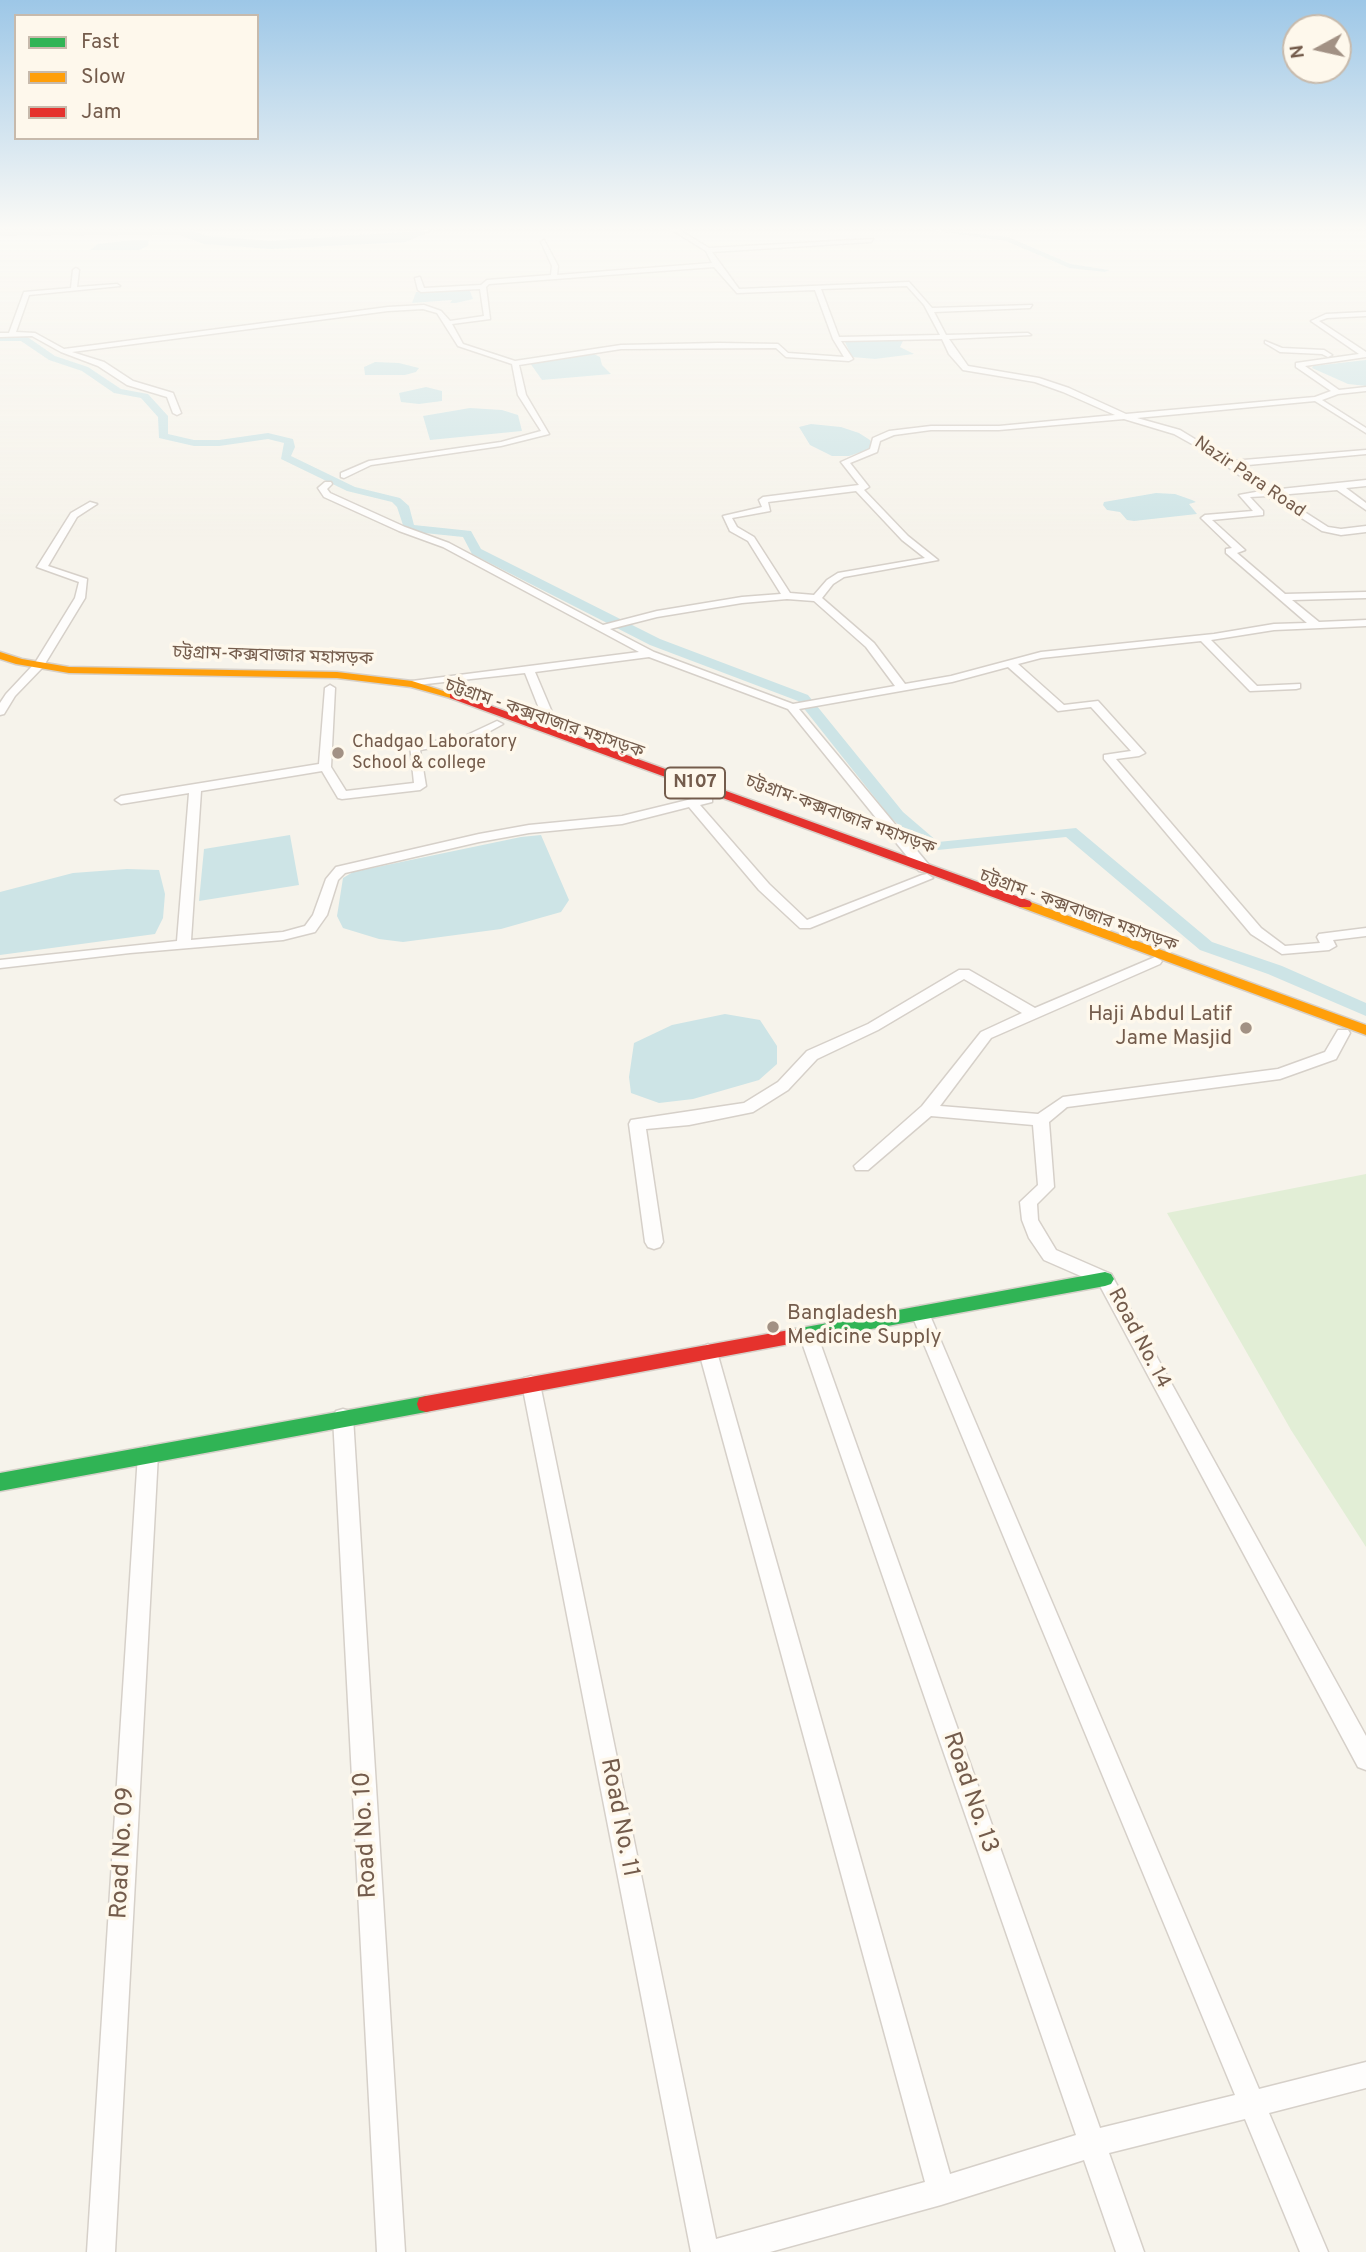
<!DOCTYPE html>
<meta charset="utf-8">
<style>
body{margin:0}
#map{position:relative;width:1366px;height:2252px;overflow:hidden;background:#f6f3eb;font-family:Overpass,sans-serif}
canvas{display:block}
.legend{position:absolute;left:14px;top:14px;width:245px;height:126px;box-sizing:border-box;background:#fef8ec;border:2px solid #c7baac;margin:0;padding:9px 12px;list-style:none;font-size:21px;color:#745c4c}
.legend li{display:flex;align-items:center;gap:14px;height:35px}
.legend b{width:35px;border:2px solid #c7baac}
.north{position:absolute;left:1282px;top:14px;width:70px;height:70px;box-sizing:border-box;background:#fef8ec;border:2px solid #c7baac;border-radius:50%;rotate:262deg;font-size:19px;font-weight:700;line-height:28px;text-align:center;color:#745c4c}
.north::after{content:'';display:block;margin:auto;width:24px;height:32px;background:#a29184;clip-path:polygon(50% 0,100% 100%,50% 72%,0 100%)}
</style>
<div id="map">
<canvas width="1366" height="2252"></canvas>
<ul class="legend">
<li><b style="height:9px;background:#30b455"></b>Fast</li>
<li><b style="height:9px;background:#ff9f0a"></b>Slow</li>
<li><b style="height:9px;background:#e5322d"></b>Jam</li>
</ul>
<div class="north">N</div>
</div>
<script>
const g = document.querySelector('canvas').getContext('2d');
g.lineJoin = 'round';
function fill(path, color) { g.fillStyle = color; g.fill(path, 'evenodd'); }
const toPath = rows => new Path2D(rows.map(r => 'M' + r).join(''));
function strokePath(path, color, width, dash) { g.strokeStyle = color; g.lineWidth = width; g.lineCap = dash ? 'butt' : 'round'; g.setLineDash(dash || []); g.stroke(path); }
function drawText(font, color, halo, rows, align = 'center') {
  g.font = font + ' Overpass,"Noto Sans Bengali",sans-serif'; g.lineWidth = 7; g.setLineDash([]); g.textBaseline = 'middle'; g.strokeStyle = halo; g.fillStyle = color; for (const [text, x, y, turn = 0] of rows) {
    g.save(); g.translate(x, y); g.rotate((+turn || 0) * Math.PI / 180); g.textAlign = isNaN(turn) ? turn : align; if (halo) g.strokeText(text, 0, 0); g.fillText(text, 0, 0); g.restore();
  }
}
const green = toPath([
 [1366,1174,1366,1547,1291,1430,1167,1213]
]);
const water = toPath([
 [132,240,149,240,148,246,139,250,90,250,98,244],
 [442,290,470,291,473,299,456,303,450,303,452,300,412,303,416,292],
 [885,339,903,341,900,347,914,354,875,359,852,357,844,340],
 [594,354,600,357,602,365,611,374,542,380,530,363],
 [1366,360,1366,386,1348,384,1312,368,1313,366],
 [375,362,399,363,419,368,416,372,405,375,365,375,364,367],
 [426,387,442,391,442,401,419,404,401,402,399,393],
 [470,408,502,410,518,415,522,431,430,440,423,416],
 [811,424,841,427,859,433,870,440,874,448,849,456,832,456,810,445,799,427],
 [1156,493,1175,494,1192,500,1196,502,1189,504,1197,514,1134,521,1127,520,1120,512,1107,510,1103,505,1104,502],
 [290,835,299,885,199,901,204,849],
 [541,835,569,900,561,912,501,929,403,942,379,939,343,928,337,916,343,878,353,872,521,837],
 [127,869,159,870,165,894,163,918,155,934,0,955,0,892,73,873],
 [725,1014,760,1020,777,1046,777,1064,759,1080,693,1099,659,1103,631,1093,629,1077,634,1043,672,1025]
]);
const canal = toPath([
 [932,230,1008,237,1071,264,1109,270,1105,272,1069,268,1006,241,932,230],
 [0,335,26,336,55,356,88,367,121,389,148,394,168,416,168,434,194,440,219,440,268,433,293,439,295,447,291,456,355,487,400,498,409,506,414,525,471,531,481,549,660,639,808,695,903,812,938,842,1076,828,1212,942,1282,966,1366,1003,1366,1016,1268,974,1200,950,1066,837,928,851,891,818,798,701,650,645,472,554,463,537,405,531,397,507,392,502,347,491,281,459,284,443,268,439,219,446,194,446,159,438,158,417,141,398,114,393,82,371,49,360,21,341,0,341,0,335]
]);
const river = toPath([
 [0,230,191,230,206,236,271,241,434,230,405,242,271,249,204,244,180,235,0,236,0,230]
]);
const street = toPath([
 [672,230,679,230,709,248,873,239,871,242,712,252,739,289,909,282,932,308,1032,305,1030,308,934,312,946,335,1028,333,1031,335,949,339,968,366,1039,378,1069,388,1126,414,1315,397,1331,391,1296,367,1296,363,1359,354,1311,321,1326,314,1366,312,1366,316,1327,318,1319,321,1366,352,1366,357,1305,366,1339,390,1366,387,1366,391,1338,394,1322,400,1366,428,1366,433,1315,401,1137,418,1180,430,1231,461,1366,450,1366,454,1237,466,1271,490,1366,480,1366,486,1346,488,1366,503,1366,510,1337,490,1278,495,1328,527,1341,529,1366,526,1366,532,1341,535,1322,531,1267,496,1250,497,1263,511,1263,515,1212,520,1245,550,1237,553,1285,594,1366,592,1366,598,1292,600,1319,622,1366,620,1366,626,1274,630,1211,640,1257,686,1300,684,1300,688,1296,689,1250,691,1201,641,1041,658,1018,664,1064,705,1098,701,1145,753,1139,756,1116,759,1261,928,1285,946,1320,943,1317,937,1319,934,1366,928,1366,936,1333,940,1336,946,1329,950,1282,954,1251,934,1104,759,1104,755,1131,751,1091,707,1058,711,1008,667,952,682,799,709,929,865,930,868,924,872,919,871,788,709,649,657,535,672,560,731,554,734,548,731,525,673,408,686,408,682,412,681,639,652,443,547,399,531,324,497,318,488,325,482,331,482,332,484,327,489,330,493,405,527,449,543,603,625,657,611,742,597,781,594,748,541,730,531,723,516,762,507,759,500,763,497,859,485,841,462,870,449,873,438,889,431,931,426,999,426,1115,415,1063,392,1035,382,963,370,949,354,942,339,841,341,853,359,849,361,786,357,776,348,621,349,519,365,526,395,549,434,501,446,371,465,344,478,341,477,341,473,369,461,501,442,541,431,518,395,512,364,458,346,437,313,423,309,388,311,72,352,104,362,133,381,173,393,181,413,177,415,173,413,167,397,127,385,98,366,61,352,32,336,0,337,0,333,9,333,24,292,71,288,73,270,76,268,79,270,77,287,117,284,120,286,29,295,16,332,35,333,64,349,388,307,424,305,441,311,450,321,484,316,480,289,421,292,418,290,415,278,420,277,424,288,481,285,487,280,551,275,552,266,541,242,544,240,558,266,557,275,712,263,706,251,672,230],
 [714,267,737,293,815,290,833,339,844,357,788,353,778,344,719,343,621,345,515,361,463,344,452,324,490,319,486,287,489,284,714,267],
 [907,286,924,305,940,335,839,337,821,289,907,286],
 [1124,419,1174,434,1210,454,1261,491,1239,495,1253,511,1205,515,1201,518,1232,548,1226,549,1226,553,1307,623,1274,624,1214,634,1041,652,951,676,905,684,874,643,822,598,833,584,844,577,938,560,908,536,864,490,869,487,850,463,877,452,880,441,894,435,931,430,999,430,1124,419],
 [856,491,902,540,925,558,838,573,827,580,814,595,790,593,754,537,737,527,732,518,770,511,768,502,856,491],
 [787,599,814,601,866,647,895,686,793,704,654,652,610,629,657,617,742,603,787,599],
 [1265,341,1282,348,1324,350,1332,355,1328,357,1322,354,1280,352,1265,343,1265,341],
 [90,502,97,504,77,517,48,566,87,579,85,598,43,667,15,696,4,714,0,715,0,703,6,694,35,663,75,598,79,582,37,567,71,513,90,502],
 [330,685,335,688,331,767,346,791,414,783,410,745,465,736,497,721,503,724,472,741,420,750,426,786,420,790,342,799,338,798,322,771,201,791,191,940,283,932,305,926,313,915,326,879,336,867,479,834,529,825,622,816,708,795,712,796,712,802,700,805,769,884,807,920,922,875,927,874,933,878,810,928,800,928,759,890,689,807,622,824,529,833,479,842,345,873,338,880,327,915,315,932,283,940,130,953,0,968,0,960,177,941,189,793,121,804,115,800,121,796,319,764,325,688,330,685],
 [1155,957,1162,961,1160,964,991,1038,940,1106,1038,1114,1063,1097,1278,1069,1325,1052,1338,1030,1348,1030,1350,1033,1336,1059,1280,1079,1067,1107,1049,1122,1054,1187,1037,1204,1038,1220,1056,1250,1111,1274,1366,1736,1366,1770,1358,1767,1099,1284,1044,1260,1029,1238,1022,1220,1020,1202,1038,1185,1033,1125,931,1116,868,1170,856,1170,854,1166,922,1106,981,1032,1022,1013,964,979,878,1030,817,1059,788,1090,753,1112,689,1125,646,1129,663,1242,660,1247,654,1249,648,1247,645,1242,629,1124,631,1120,744,1103,778,1082,807,1051,868,1024,959,970,969,970,1035,1008,1155,957],
 [920,1306,926,1308,929,1313,1259,2089,1366,2062,1366,2088,1269,2113,1328,2252,1300,2252,1245,2119,1109,2153,1144,2252,1116,2252,1084,2160,941,2205,770,2252,691,2252,522,1384,524,1378,531,1376,538,1378,540,1384,716,2239,925,2182,699,1352,702,1347,708,1344,714,1347,717,1352,950,2174,1076,2135,799,1334,802,1329,808,1327,814,1329,817,1334,1100,2128,1235,2095,911,1313,914,1308,920,1306],
 [343,1409,350,1411,353,1417,405,2252,377,2252,333,1417,336,1411,343,1409],
 [148,1446,155,1448,158,1454,115,2252,87,2252,138,1454,141,1448,148,1446]
]);
const fast = toPath([
 [1105,1272,1111,1274,1114,1279,1111,1284,1105,1286,795,1343,789,1341,786,1336,789,1331,795,1329,1105,1272],
 [426,1396,433,1398,435,1404,433,1410,426,1412,0,1491,0,1473,426,1396]
]);
const slow = toPath([
 [0,652,22,659,69,667,337,672,412,681,459,696,454,699,411,687,337,678,69,673,16,664,0,659,0,652],
 [1025,900,1366,1025,1366,1035,1020,907,1018,904,1025,900]
]);
const jam = toPath([
 [450,694,458,694,1030,901,1032,904,1030,907,1020,907,450,698,450,694],
 [795,1329,801,1331,804,1336,801,1341,795,1343,426,1412,419,1410,417,1404,419,1398,426,1396,795,1329]
]);
const markers = [
 [338,753,7,"#a29184"],
 [1246,1028,7,"#a29184"],
 [773,1327,7,"#a29184"]
];
const farStreetnames = [
 ["Nazir Para Road",1249,478,34],
 ["চট্টগ্রাম-কক্সবাজার মহাসড়ক",273,657,2],
 ["চট্টগ্রাম - কক্সবাজার মহাসড়ক",544,720,19],
 ["চট্টগ্রাম-কক্সবাজার মহাসড়ক",840,816,20],
 ["চট্টগ্রাম - কক্সবাজার মহাসড়ক",1078,912,20]
];
const farPoinames = [
 ["Chadgao Laboratory",352,743],
 ["School & college",352,764]
];
const shields = [
 [695,783,60]
];
const shieldNames = [
 ["N107",695,783]
];
const poiNames = [
 ["Haji Abdul Latif",1232,1016],
 ["Jame Masjid",1232,1040],
 ["Bangladesh",787,1315,"left"],
 ["Medicine Supply",787,1339,"left"]
];
const streetNames = [
 ["Road No. 14",1138,1339,62]
];
const nearStreetnames = [
 ["Road No. 13",969,1793,71],
 ["Road No. 11",618,1818,79],
 ["Road No. 10",367,1835,-93],
 ["Road No. 09",124,1853,-87]
];
fill(green, '#e2eed6');
fill(water, '#cde4e6');
fill(canal, '#cde4e6');
fill(river, '#cde4e6');
strokePath(street, '#d6d0c9', 3);
strokePath(fast, '#d6d0c9', 3);
strokePath(slow, '#d6d0c9', 3);
strokePath(jam, '#d6d0c9', 3);
fill(street, '#fefdfc');
fill(fast, '#30b455');
fill(slow, '#ff9f0a');
fill(jam, '#e5322d');
const sky = g.createLinearGradient(0, 0, 0, 545);
sky.addColorStop(0, '#9dc7e7');
sky.addColorStop(0.42, '#fbfaf6');
sky.addColorStop(1, '#fbfaf600');
g.fillStyle = sky;
g.fillRect(0, 0, 1366, 545);
for (const [x, y, r, color] of markers) { const dot = new Path2D(); dot.arc(x, y, r, 0, 2 * Math.PI); g.fillStyle = color; g.fill(dot); strokePath(dot, '#fef8ec', 2.5); }
drawText('18px', '#745c4c', '#fef8ec', farStreetnames);
drawText('18px', '#745c4c', '#fef8ec', farPoinames, 'left');
for (const [x, y, w] of shields) { const box = new Path2D(); box.roundRect(x - w / 2, y - 15.5, w, 31, 5); g.fillStyle = '#fef8ec'; g.fill(box); strokePath(box, '#745c4c', 2); }
drawText('bold 19px', '#745c4c', null, shieldNames);
drawText('21px', '#745c4c', '#fef8ec', poiNames, 'right');
drawText('21px', '#745c4c', '#fef8ec', streetNames);
drawText('24px', '#745c4c', '#fef8ec', nearStreetnames);
</script>
